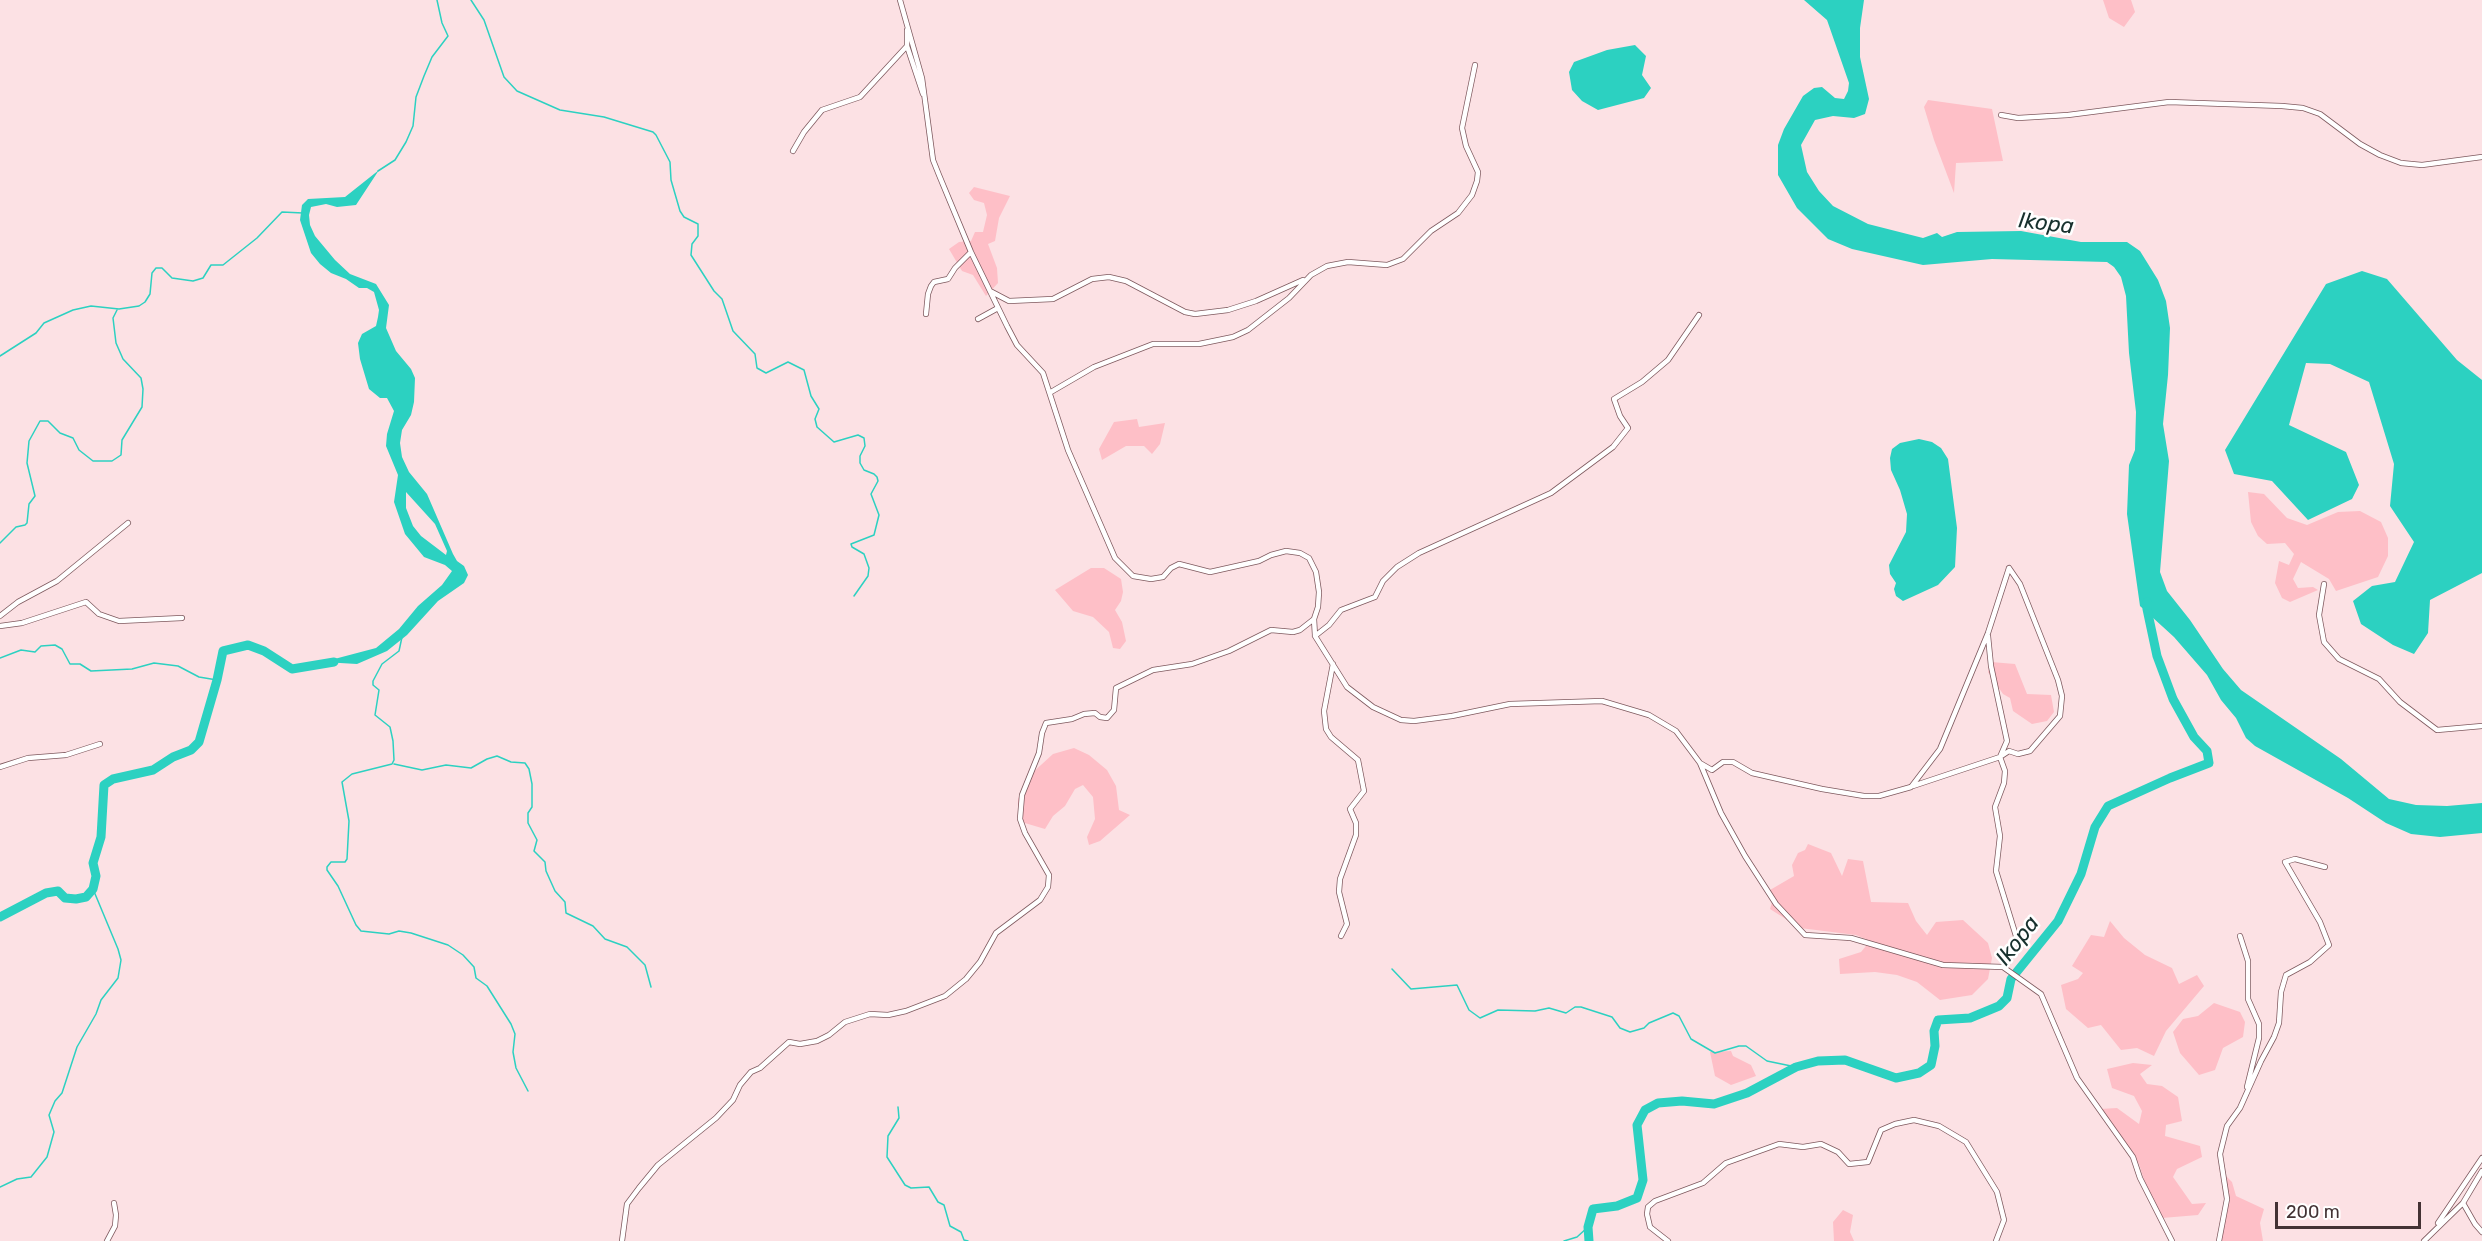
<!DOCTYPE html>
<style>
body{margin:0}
#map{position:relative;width:2482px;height:1241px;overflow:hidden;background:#fce1e4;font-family:Rubik,sans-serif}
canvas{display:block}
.scale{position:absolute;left:2275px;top:1202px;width:146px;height:27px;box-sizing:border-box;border:3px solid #433234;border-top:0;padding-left:8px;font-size:18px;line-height:21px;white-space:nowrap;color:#433234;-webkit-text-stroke:4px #fff;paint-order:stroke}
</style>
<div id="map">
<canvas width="2482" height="1241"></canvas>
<div class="scale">200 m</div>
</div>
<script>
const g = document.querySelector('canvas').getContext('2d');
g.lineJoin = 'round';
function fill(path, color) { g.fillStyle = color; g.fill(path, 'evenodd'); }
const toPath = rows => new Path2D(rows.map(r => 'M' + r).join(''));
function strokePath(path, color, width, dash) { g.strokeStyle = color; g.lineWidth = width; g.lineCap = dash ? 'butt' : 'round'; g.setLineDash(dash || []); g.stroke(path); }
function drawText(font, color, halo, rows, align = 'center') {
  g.font = font + ' Rubik,sans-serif'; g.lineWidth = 5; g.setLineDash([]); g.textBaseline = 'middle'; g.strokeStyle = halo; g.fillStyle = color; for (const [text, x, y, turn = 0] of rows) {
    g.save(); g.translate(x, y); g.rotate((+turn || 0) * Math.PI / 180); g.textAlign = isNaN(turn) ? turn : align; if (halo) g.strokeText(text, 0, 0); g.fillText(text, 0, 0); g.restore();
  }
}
const green = toPath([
 [2103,0,2131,0,2135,12,2124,27,2109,18],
 [1928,100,1992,109,2003,161,1956,163,1954,193,1934,140,1924,107],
 [974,187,1010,196,999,218,995,241,988,244,997,268,998,283,986,296,973,275,962,271,949,249,959,242,971,241,975,232,983,232,987,215,984,203,974,200,969,193],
 [1137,419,1139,427,1165,423,1160,444,1152,454,1144,446,1126,446,1102,460,1099,449,1114,422],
 [2248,492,2264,494,2287,518,2307,525,2338,512,2360,511,2381,522,2388,538,2388,556,2378,577,2336,591,2329,579,2301,562,2293,579,2298,588,2313,587,2318,590,2290,602,2282,598,2275,583,2279,561,2289,565,2294,554,2285,543,2267,544,2258,536,2251,522],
 [1091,568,1104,568,1121,579,1123,592,1121,601,1115,610,1122,622,1126,641,1120,649,1113,648,1109,632,1093,617,1073,611,1055,590],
 [1991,662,2015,664,2027,694,2051,695,2054,712,2047,721,2032,724,2013,711,2010,698,2003,694,1988,672],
 [1074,748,1089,755,1107,770,1116,786,1119,810,1130,815,1100,841,1089,845,1087,837,1095,819,1093,797,1083,785,1075,789,1065,806,1053,816,1045,829,1018,821,1018,799,1030,775,1053,754],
 [1808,844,1831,853,1842,876,1848,859,1863,861,1871,902,1908,903,1916,921,1927,935,1936,922,1963,920,1988,943,1992,958,1988,979,1972,995,1940,1000,1917,982,1897,975,1875,972,1840,974,1839,959,1861,952,1870,941,1856,935,1800,928,1770,909,1773,899,1770,890,1794,876,1792,865,1798,853,1805,850],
 [2110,921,2124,938,2145,955,2172,968,2179,984,2197,975,2204,986,2166,1031,2154,1056,2137,1048,2121,1050,2101,1025,2088,1028,2066,1009,2061,985,2078,979,2083,973,2072,966,2091,935,2104,937],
 [2214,1003,2240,1012,2245,1022,2243,1037,2223,1048,2215,1070,2199,1075,2180,1053,2173,1032,2183,1019,2198,1016],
 [1731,1051,1733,1056,1751,1065,1756,1076,1731,1085,1715,1076,1710,1052],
 [2133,1063,2152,1065,2140,1074,2147,1084,2162,1086,2178,1097,2182,1121,2166,1125,2165,1136,2200,1146,2202,1157,2177,1169,2173,1177,2192,1204,2206,1203,2198,1215,2162,1218,2146,1186,2139,1164,2100,1109,2117,1108,2139,1124,2142,1111,2134,1096,2112,1088,2107,1069],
 [2225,1175,2232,1182,2236,1196,2264,1209,2260,1223,2263,1241,2219,1241,2224,1211],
 [1843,1210,1853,1215,1850,1232,1854,1241,1834,1241,1833,1222]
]);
const water = toPath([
 [1804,0,1864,0,1860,28,1860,57,1869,99,1865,114,1854,118,1833,116,1815,120,1801,145,1807,172,1819,191,1833,206,1868,224,1923,238,1937,233,1942,237,1957,232,2021,231,2081,242,2127,242,2140,251,2158,280,2166,301,2170,328,2168,375,2163,424,2169,461,2160,572,2167,591,2190,620,2223,669,2241,690,2341,759,2389,799,2416,805,2447,806,2482,803,2482,833,2440,837,2411,834,2386,823,2348,798,2255,746,2246,738,2236,718,2221,700,2207,675,2174,637,2140,606,2127,514,2129,465,2135,450,2136,412,2129,353,2126,296,2121,277,2114,267,2107,262,1992,259,1923,265,1852,249,1828,239,1797,208,1778,175,1778,145,1784,129,1803,96,1814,88,1822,87,1835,98,1844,99,1848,91,1849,83,1827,20],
 [1635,45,1646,56,1642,75,1651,88,1644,98,1598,110,1582,101,1572,90,1569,72,1574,62,1607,50],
 [379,170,356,205,337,207,326,204,311,207,309,215,310,225,315,236,335,260,350,274,376,284,389,305,386,328,396,351,411,369,415,378,414,402,411,415,402,430,400,443,402,457,409,472,427,494,453,554,457,561,464,566,468,575,464,583,438,601,407,635,387,651,357,664,323,662,376,648,399,629,418,606,442,585,452,571,445,565,424,557,405,534,394,502,398,475,386,446,387,434,394,411,387,398,380,398,369,389,360,359,358,343,362,334,376,326,378,317,379,310,374,292,367,288,359,288,346,279,331,273,320,264,311,253,300,220,302,205,308,199,345,197],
 [406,492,435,524,447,551,446,555,421,536,413,526,406,508],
 [2362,271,2387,279,2457,360,2482,380,2482,573,2430,600,2428,633,2414,654,2393,645,2361,624,2353,601,2372,586,2395,582,2414,542,2390,506,2394,464,2369,382,2330,364,2306,363,2289,425,2346,452,2359,485,2352,499,2308,520,2272,481,2234,474,2225,450,2326,284],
 [1919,439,1932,442,1941,448,1948,459,1957,528,1955,567,1938,585,1903,601,1896,596,1894,589,1896,583,1890,574,1889,565,1906,532,1907,514,1900,490,1891,470,1890,458,1892,449,1900,443]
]);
const stream = toPath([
 [471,0,484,20,504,77,517,91,560,110,604,117,653,132,656,135,670,162,671,180,680,211,684,217,698,224,698,236,692,244,691,255,714,291,722,299,733,331,755,354,757,368,766,373,788,362,804,370,811,396,819,409,815,419,817,427,834,442,858,435,864,438,865,446,860,456,860,463,864,470,874,474,877,477,878,481,871,494,879,515,874,535,851,544,852,547,864,554,869,568,868,576,854,596],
 [378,171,395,160,406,142,413,126,416,97,424,76,432,57,448,36,442,23,437,0],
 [0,356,36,333,44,323,73,310,91,306,119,309,139,306,145,302,150,294,152,273,156,268,162,268,172,278,193,281,203,278,211,265,223,265,257,238,282,212,303,213],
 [0,543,16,527,25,525,27,523,29,504,35,496,27,463,29,441,40,421,48,421,60,433,73,438,79,450,93,461,112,461,121,455,122,440,142,407,143,389,141,378,123,359,116,343,113,318,117,310],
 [402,637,399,651,382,664,373,681,373,685,379,690,375,715,390,727,393,741,394,760,392,764,352,774,342,782,349,821,347,859,345,862,331,862,327,867,327,870,338,886,356,925,361,931,389,934,399,931,411,933,448,945,463,955,474,967,476,978,487,986,511,1024,515,1034,513,1052,516,1068,528,1091],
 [0,658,21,650,35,652,41,646,55,645,62,649,70,664,80,664,91,671,132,669,154,663,178,666,199,677,217,680],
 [394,764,422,770,446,765,471,768,487,759,497,756,511,762,525,763,529,769,532,784,532,807,528,813,528,823,537,840,534,851,545,862,546,871,555,891,565,902,566,913,593,926,605,939,627,947,645,965,651,987],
 [1392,969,1411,989,1457,985,1469,1010,1480,1018,1498,1010,1535,1011,1549,1008,1566,1013,1575,1007,1581,1007,1612,1017,1620,1028,1630,1032,1644,1028,1649,1023,1673,1013,1679,1016,1691,1039,1715,1053,1739,1046,1746,1046,1767,1061,1796,1067],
 [898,1107,899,1118,888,1136,887,1157,905,1185,911,1188,929,1187,938,1202,944,1205,950,1226,961,1232,964,1240,968,1241],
 [0,1187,17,1179,31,1177,47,1157,54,1132,49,1115,55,1101,62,1093,77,1047,96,1014,101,1000,118,978,121,960,118,949,93,889],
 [1564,1241,1577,1237,1588,1227]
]);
const river = toPath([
 [0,917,46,893,58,891,65,898,76,899,86,897,93,889,96,876,93,863,101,837,104,785,113,779,153,770,173,757,191,750,199,742,217,680,223,651,248,645,264,651,292,669,334,662],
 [1589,1241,1588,1227,1593,1209,1617,1206,1637,1198,1643,1180,1637,1125,1645,1110,1658,1103,1682,1101,1714,1104,1747,1093,1796,1067,1818,1061,1845,1060,1896,1078,1919,1073,1931,1065,1935,1046,1934,1031,1938,1020,1970,1018,1999,1006,2007,998,2011,979,2058,921,2081,874,2095,827,2108,806,2170,778,2209,763,2207,751,2194,737,2173,699,2157,656,2147,609,2147,602]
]);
const minor = toPath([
 [900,0,922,78,933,160,939,175,971,252,1007,326,1017,345,1043,373,1068,450,1115,558,1133,576,1151,579,1163,577,1171,568,1179,564,1210,572,1259,561,1271,555,1286,551,1300,553,1309,558,1316,572,1319,592,1318,607,1314,619,1315,636,1347,687,1373,707,1401,720,1414,721,1452,716,1510,704,1602,701,1649,715,1676,731,1700,763,1721,813,1745,856,1776,904,1805,935,1851,938,1943,965,2003,967,2041,994,2077,1078,2133,1157,2140,1178,2172,1241],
 [907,30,907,46,923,94],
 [2001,115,2018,118,2068,115,2169,102,2282,106,2303,108,2320,114,2360,144,2380,155,2401,163,2422,165,2482,157],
 [793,151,804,132,822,110,860,97,907,46],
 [990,291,1009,301,1053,299,1092,279,1109,277,1126,281,1185,312,1195,314,1228,310,1256,301,1303,280],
 [926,314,928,294,931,286,934,282,948,279,955,268,971,252],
 [978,319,998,308],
 [1051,392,1094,367,1153,344,1199,344,1233,337,1248,330,1289,298,1311,275,1327,266,1348,262,1387,265,1403,259,1431,231,1458,213,1472,195,1477,181,1478,172,1466,146,1462,128,1475,65],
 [2324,584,2319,615,2324,642,2339,659,2379,679,2400,702,2437,730,2482,726],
 [0,616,18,602,57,581,128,523],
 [0,626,22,623,86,602,99,614,119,621,182,618],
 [1315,636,1329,625,1341,610,1375,597,1383,581,1397,567,1419,553,1551,493,1613,447,1628,428,1620,416,1614,399,1642,382,1668,360,1699,315],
 [1988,636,1991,666,2007,741,2000,757,2005,771,2004,783,1995,807,2000,836,1996,871,2016,936,2012,952,2003,967],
 [1333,664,1324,711,1326,729,1331,737,1358,760,1364,791,1350,809,1356,823,1356,835,1340,879,1339,892,1347,924,1341,936],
 [1700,763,1712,770,1723,762,1733,762,1752,773,1822,789,1864,796,1879,796,1911,787,1940,749,1988,633,2009,568],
 [0,767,28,758,66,755,100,744],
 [1913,786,2000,757,2009,751,2018,754,2030,751,2060,716,2062,696,2058,680,2020,584,2009,568],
 [2240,936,2248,961,2248,999,2259,1024,2259,1038,2247,1087],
 [2463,1203,2475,1224,2482,1232],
 [2438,1223,2482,1158],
 [107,1241,115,1226,116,1215,114,1203],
 [622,1241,627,1204,639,1188,658,1165,716,1118,733,1100,740,1085,751,1072,760,1068,789,1042,800,1044,817,1041,829,1035,845,1022,870,1014,888,1015,906,1011,945,996,966,979,980,962,996,933,1040,900,1048,887,1049,875,1025,833,1020,819,1022,795,1039,753,1042,733,1046,723,1072,719,1084,714,1095,713,1100,717,1107,718,1114,710,1116,688,1153,670,1192,664,1229,651,1271,630,1293,632,1300,630,1314,619],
 [1668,1241,1650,1227,1647,1214,1648,1207,1655,1201,1703,1183,1726,1163,1779,1144,1803,1147,1821,1144,1838,1152,1849,1164,1868,1162,1881,1130,1895,1124,1914,1120,1939,1126,1966,1142,1997,1192,2004,1220,1996,1241],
 [2219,1241,2227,1199,2220,1154,2227,1126,2240,1108,2261,1061,2274,1037,2279,1023,2281,992,2286,975,2310,962,2329,945,2320,922,2285,862,2295,859,2325,867],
 [2424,1241,2463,1203,2482,1171]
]);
const waterNames = [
 ["Ikopa",2046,224,7],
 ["Ikopa",2018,941,-52]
];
fill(green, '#febfc7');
fill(water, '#2cd1c1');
strokePath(stream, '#2cd1c1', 1.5);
strokePath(river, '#2cd1c1', 9);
strokePath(minor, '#7e595e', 6);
strokePath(minor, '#fff', 4.5);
drawText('italic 22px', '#17302d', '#fff', waterNames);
</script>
